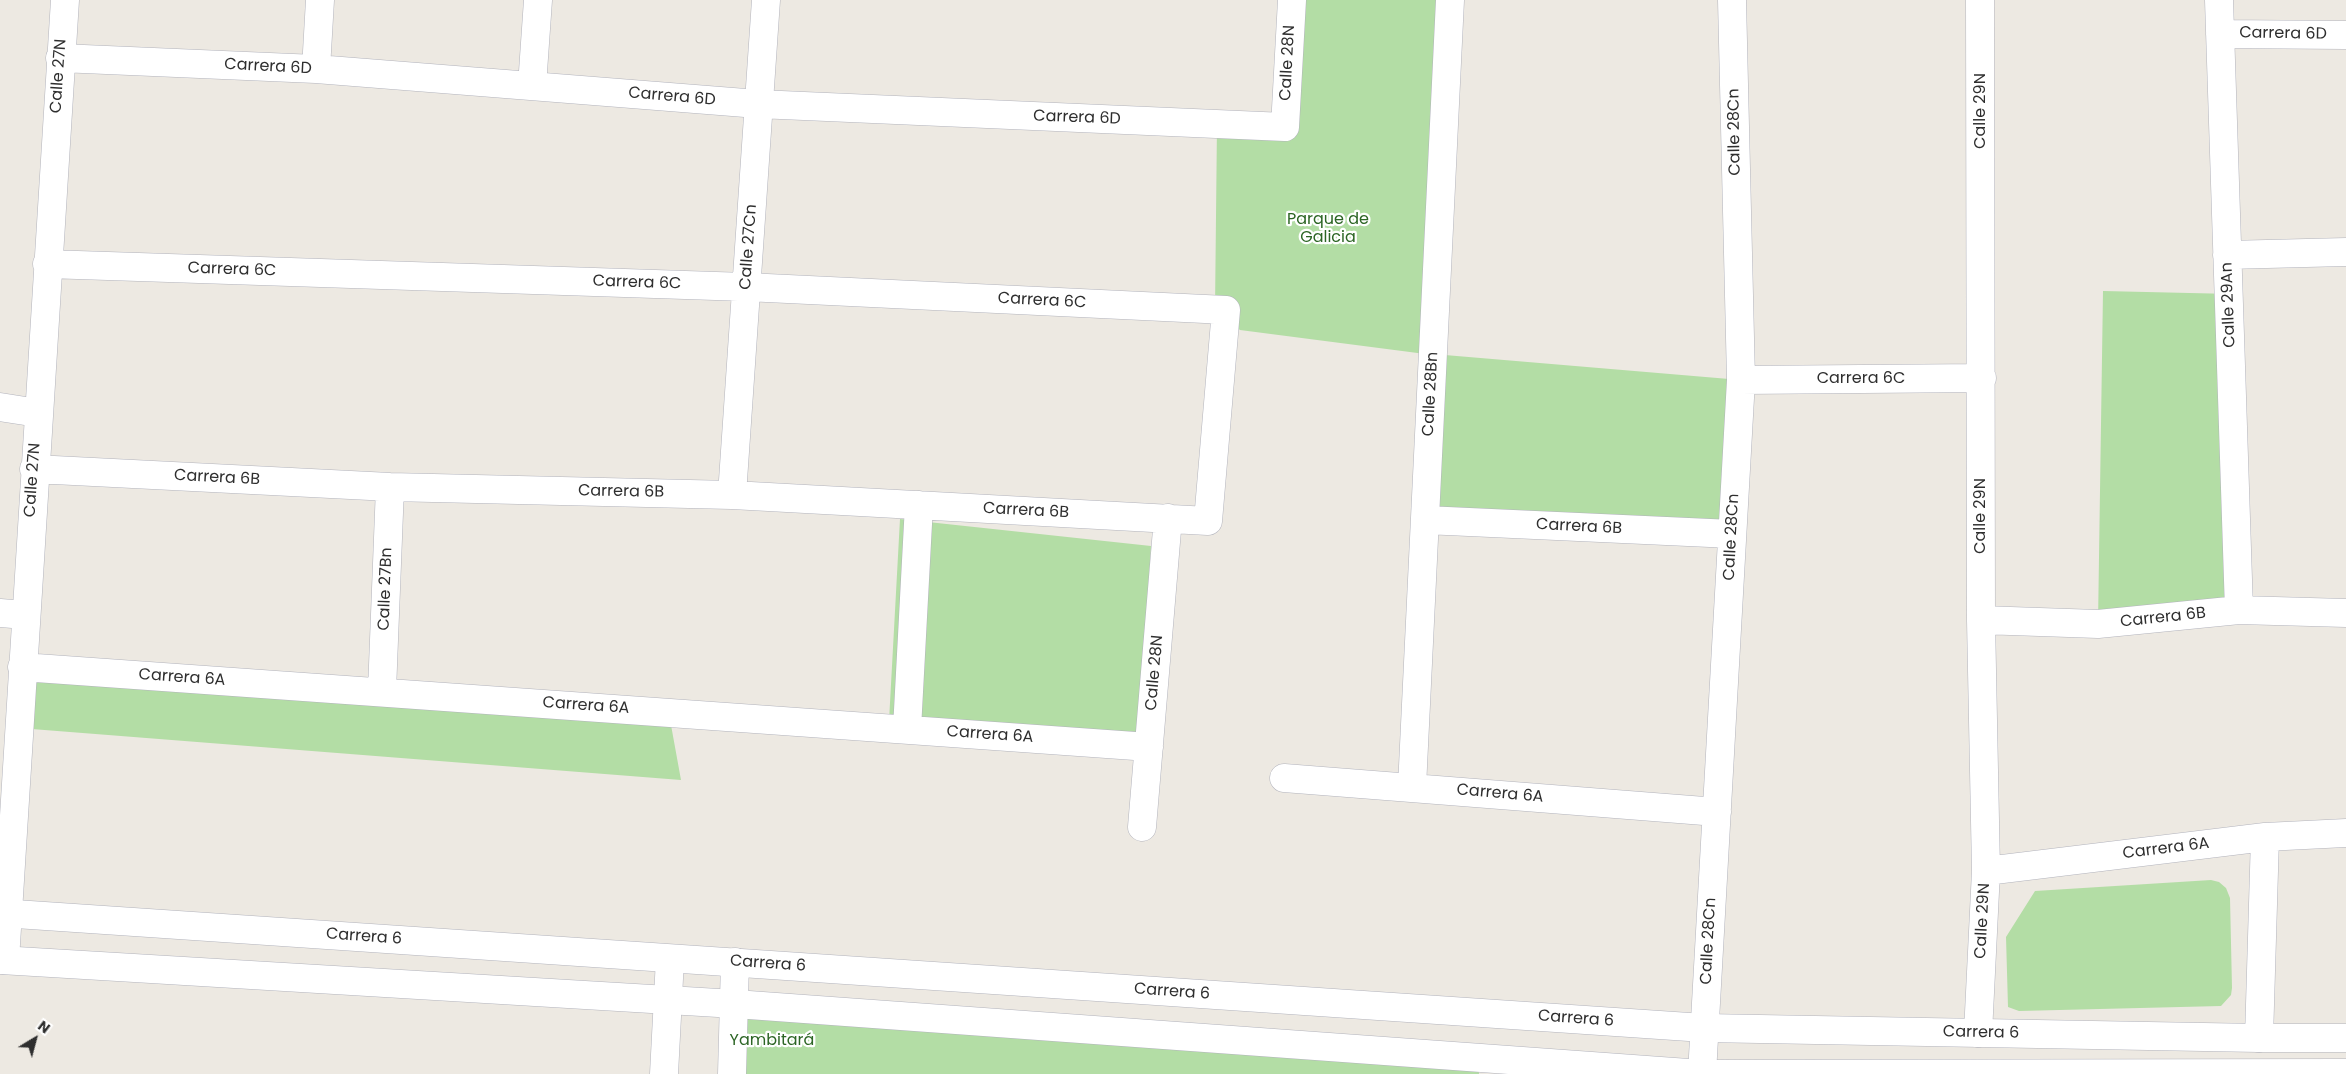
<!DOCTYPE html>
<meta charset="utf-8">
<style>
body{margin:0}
#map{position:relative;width:2346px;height:1074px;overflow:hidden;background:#ede9e2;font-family:Poppins,sans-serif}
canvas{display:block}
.north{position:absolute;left:10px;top:1014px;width:50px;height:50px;-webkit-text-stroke:4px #fff;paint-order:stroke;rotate:37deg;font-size:14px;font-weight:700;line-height:20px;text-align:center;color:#2e2e2e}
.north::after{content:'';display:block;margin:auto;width:18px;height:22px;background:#2e2e2e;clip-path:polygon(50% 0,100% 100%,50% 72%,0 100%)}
</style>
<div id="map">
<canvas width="2346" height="1074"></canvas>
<div class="north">N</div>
</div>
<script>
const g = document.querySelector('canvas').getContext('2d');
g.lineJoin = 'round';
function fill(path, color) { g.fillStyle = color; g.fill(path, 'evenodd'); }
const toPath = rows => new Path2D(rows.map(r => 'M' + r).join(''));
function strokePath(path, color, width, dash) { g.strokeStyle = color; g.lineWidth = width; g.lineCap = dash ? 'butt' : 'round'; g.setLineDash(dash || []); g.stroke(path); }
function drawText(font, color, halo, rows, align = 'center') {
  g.font = font + ' Poppins,sans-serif'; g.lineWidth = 4.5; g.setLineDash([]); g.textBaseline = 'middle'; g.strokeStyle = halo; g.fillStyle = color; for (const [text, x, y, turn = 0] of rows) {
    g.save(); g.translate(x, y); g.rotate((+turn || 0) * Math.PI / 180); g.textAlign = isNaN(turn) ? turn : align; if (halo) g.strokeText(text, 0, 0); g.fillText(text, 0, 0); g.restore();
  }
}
const green = toPath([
 [1292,0,1450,0,1433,354,1741,380,1732,534,1425,520,1433,355,1240,330,1215,309,1217,124,1285,126],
 [2103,291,2233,294,2239,610,2098,624],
 [900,519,1151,546,1140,747,889,721],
 [23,656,667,703,681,780,19,728],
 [2211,880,2219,882,2226,888,2230,898,2232,988,2231,995,2221,1006,2019,1011,2008,1007,2006,937,2035,891],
 [735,1004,1478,1058,1479,1074,733,1074]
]);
const minor = toPath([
 [2219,0,2239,610],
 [2220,34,2346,35],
 [60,58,316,69,758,104,1285,127,1292,0],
 [316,69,320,0],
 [532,86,538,0],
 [2227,255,2346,252],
 [1741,380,1982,378],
 [0,407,38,413],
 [34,469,390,487,732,495,1208,521,1226,310,746,287,47,264],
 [732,495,766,0],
 [1425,520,1732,534],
 [0,613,25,615],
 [1981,620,2098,624,2239,610,2346,613],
 [22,667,1149,747],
 [382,691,390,487],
 [907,729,919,505],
 [1284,778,1717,812],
 [1412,787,1450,0],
 [1142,827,1168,518],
 [1986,871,2265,837,2346,833],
 [5,960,65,0],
 [1978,1033,1986,871,1981,620,1980,0],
 [2259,1038,2265,837],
 [664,1074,670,959],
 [732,1074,735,962],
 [1702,1074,1741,380,1732,0]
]);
const secondary = toPath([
 [0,913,1704,1028,2259,1038,2346,1038],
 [0,960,735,1004,1702,1074,2346,1073]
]);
const streetNames = [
 ["Carrera 6D",2283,34,1],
 ["Calle 28N",1288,63,-87],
 ["Carrera 6D",268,67,3],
 ["Calle 27N",59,76,-86],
 ["Carrera 6D",672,97,5],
 ["Calle 29N",1981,111,-90],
 ["Carrera 6D",1077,118,2],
 ["Calle 28Cn",1735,132,-91],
 ["Calle 27Cn",749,247,-86],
 ["Carrera 6C",232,270,2],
 ["Carrera 6C",637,283,2],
 ["Carrera 6C",1042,301,3],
 ["Calle 29An",2229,305,-92],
 ["Carrera 6C",1861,379],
 ["Calle 28Bn",1431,394,-87],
 ["Carrera 6B",217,478,3],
 ["Calle 27N",33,480,-86],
 ["Carrera 6B",621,492,1],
 ["Carrera 6B",1026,511,3],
 ["Calle 29N",1981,516,-90],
 ["Carrera 6B",1579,527,3],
 ["Calle 28Cn",1732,537,-87],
 ["Calle 27Bn",386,589,-88],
 ["Carrera 6B",2163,618,-6],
 ["Calle 28N",1155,673,-85],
 ["Carrera 6A",182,678,4],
 ["Carrera 6A",586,706,4],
 ["Carrera 6A",990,735,4],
 ["Carrera 6A",1500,794,5],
 ["Carrera 6A",2166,849,-7],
 ["Calle 29N",1983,921,-87],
 ["Carrera 6",364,937,4],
 ["Calle 28Cn",1709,941,-87],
 ["Carrera 6",768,964,4],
 ["Carrera 6",1172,992,4],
 ["Carrera 6",1576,1019,4],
 ["Carrera 6",1981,1033,1]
];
const parkNames = [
 ["Parque de",1328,220],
 ["Galicia",1328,238],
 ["Yambitará",772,1041]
];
fill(green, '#b3dda5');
strokePath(minor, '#b2b3bc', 29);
strokePath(secondary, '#b2b3bc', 29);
strokePath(minor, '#fff', 28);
strokePath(secondary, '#fff', 28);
drawText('16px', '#2e2e2e', '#fff', streetNames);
drawText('16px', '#2c6524', '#fff', parkNames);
</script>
